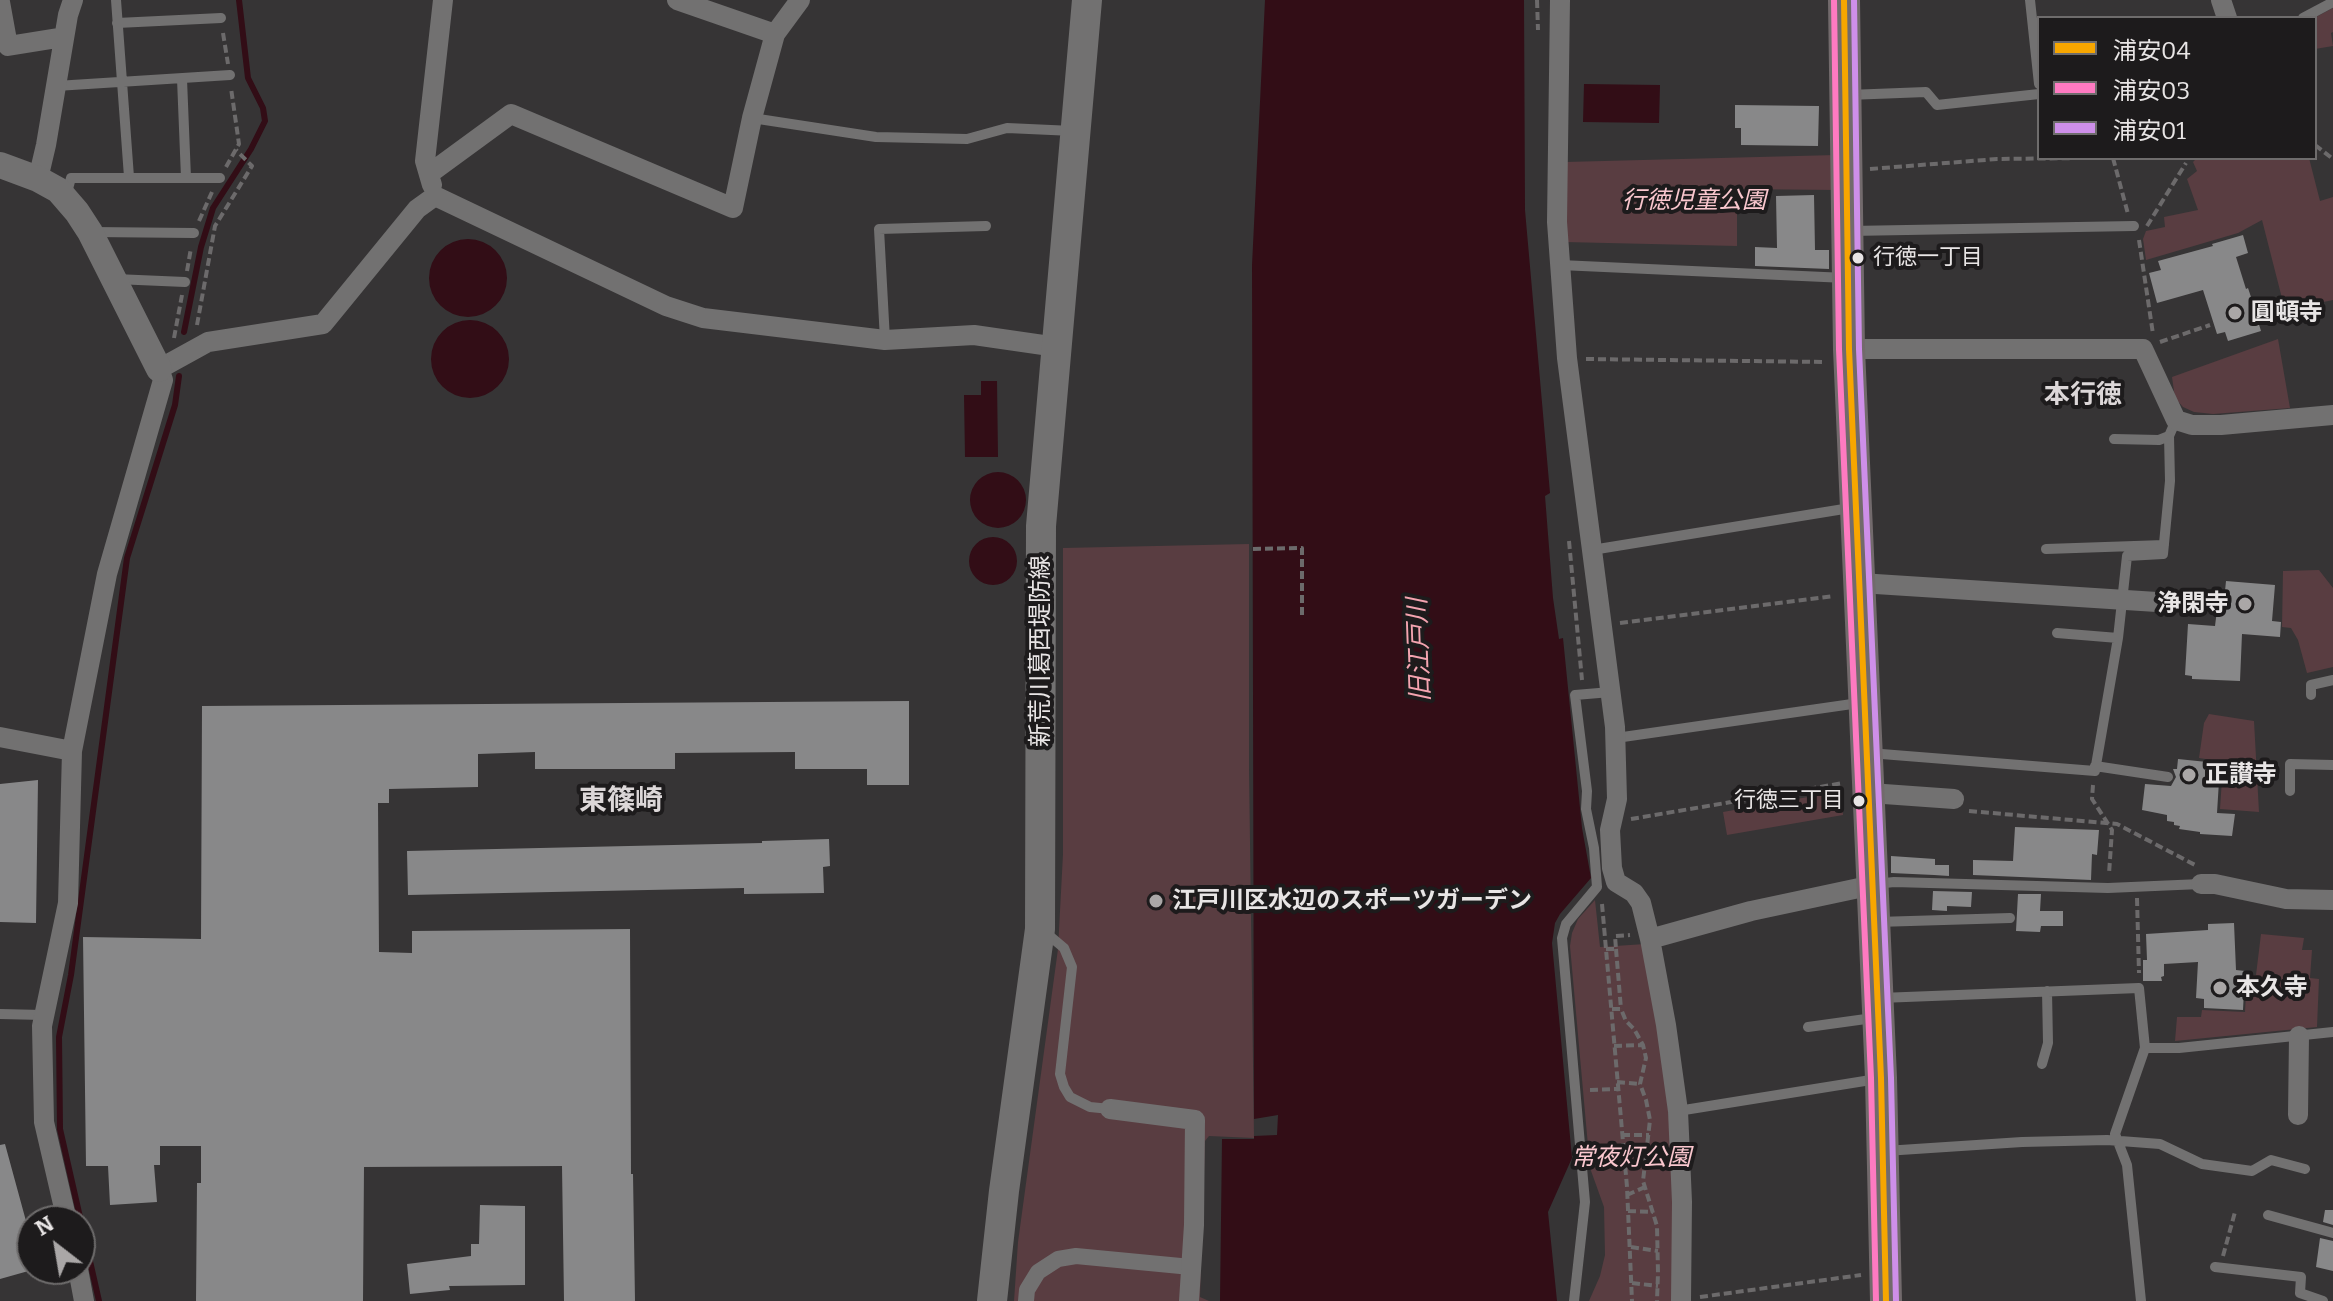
<!DOCTYPE html>
<meta charset="utf-8">
<style>
body{margin:0}
#map{position:relative;width:2333px;height:1301px;overflow:hidden;background:#363435;font-family:Bitter,"Noto Sans JP",serif}
canvas{display:block}
.legend{position:absolute;left:2037px;top:16px;width:280px;height:144px;box-sizing:border-box;background:#1d1b1c;border:2px solid #6e6c6c;margin:0;padding:10px 14px;list-style:none;font-size:24px;color:#e8e5e5}
.legend li{display:flex;align-items:center;gap:16px;height:40px}
.legend b{width:40px;border:2px solid #6e6c6c}
.north{position:absolute;left:16px;top:1205px;width:80px;height:80px;box-sizing:border-box;background:#1d1b1c;border:2px solid #6e6c6c;border-radius:50%;rotate:329deg;font-size:22px;font-weight:700;line-height:32px;text-align:center;color:#e8e5e5}
.north::after{content:'';display:block;margin:auto;width:28px;height:36px;background:#aaa7a7;clip-path:polygon(50% 0,100% 100%,50% 72%,0 100%)}
</style>
<div id="map">
<canvas width="2333" height="1301"></canvas>
<ul class="legend">
<li><b style="height:10px;background:#f7a600"></b>浦安04</li>
<li><b style="height:10px;background:#fe7ac1"></b>浦安03</li>
<li><b style="height:10px;background:#ce8fe9"></b>浦安01</li>
</ul>
<div class="north">N</div>
</div>
<script>
const g = document.querySelector('canvas').getContext('2d');
g.lineJoin = 'round';
function fill(path, color) { g.fillStyle = color; g.fill(path, 'evenodd'); }
const toPath = rows => new Path2D(rows.map(r => 'M' + r).join(''));
function strokePath(path, color, width, dash) { g.strokeStyle = color; g.lineWidth = width; g.lineCap = dash ? 'butt' : 'round'; g.setLineDash(dash || []); g.stroke(path); }
function drawText(font, color, halo, rows, align = 'center') {
  g.font = font + ' Bitter,"Noto Sans JP",serif'; g.lineWidth = 8; g.setLineDash([]); g.textBaseline = 'middle'; g.strokeStyle = halo; g.fillStyle = color; for (const [text, x, y, turn = 0] of rows) {
    g.save(); g.translate(x, y); g.rotate((+turn || 0) * Math.PI / 180); g.textAlign = isNaN(turn) ? turn : align; if (halo) g.strokeText(text, 0, 0); g.fillText(text, 0, 0); g.restore();
  }
}
const green = toPath([
 [2333,8,2333,32,2331,33,2333,46,2315,49,2314,18],
 [1836,155,1838,190,1737,189,1737,246,1564,242,1565,162],
 [2197,158,2309,158,2320,201,2333,197,2333,300,2285,310,2262,220,2238,233,2146,260,2143,239,2146,231,2165,227,2164,217,2198,210,2187,179,2197,171,2193,162],
 [2278,339,2290,408,2213,414,2194,412,2183,407,2175,398,2172,377],
 [1249,544,1249,769,1254,1138,1209,1136,1205,1141,1200,1297,1209,1301,1014,1301,1018,1242,1058,949,1063,854,1063,548],
 [2319,570,2333,588,2333,667,2307,673,2298,640,2291,628,2282,627,2283,571],
 [2209,714,2254,721,2259,812,2220,809,2222,779,2212,777,2212,760,2199,758,2204,723],
 [1842,791,1843,815,1727,835,1723,812],
 [1595,900,1600,947,1645,944,1659,1025,1674,1164,1675,1301,1589,1301,1600,1276,1605,1255,1604,1207,1590,1168,1570,946,1572,933,1578,919],
 [2261,934,2304,938,2302,950,2312,950,2310,978,2319,979,2317,1027,2175,1041,2177,1017,2201,1017,2202,1010,2245,1012,2247,975,2256,975]
]);
const water = toPath([
 [1265,0,1524,0,1525,210,1550,493,1545,496,1553,598,1559,639,1563,638,1582,828,1591,878,1560,914,1555,923,1552,943,1572,1158,1548,1212,1557,1301,1220,1301,1222,1139,1254,1139,1254,1136,1277,1135,1278,1115,1254,1119,1252,265],
 [1584,84,1660,85,1659,123,1583,122],
 '429 278a39 39 0 1 1 78 0a39 39 0 1 1-78 0Z',
 '431 359a39 39 0 1 1 78 0a39 39 0 1 1-78 0Z',
 [981,381,997,381,998,457,965,457,964,395,981,395],
 '970 500a28 28 0 1 1 56 0a28 28 0 1 1-56 0Z',
 '969 561a24 24 0 1 1 48 0a24 24 0 1 1-48 0Z'
]);
const stream = toPath([
 [184,332,201,247,213,208,251,149,265,121,263,108,248,78,239,0],
 [99,1301,60,1129,59,1037,71,975,127,558,175,405,179,376]
]);
const building = toPath([
 [1735,105,1819,106,1818,146,1741,145,1741,128,1735,128],
 [1814,195,1815,250,1829,250,1829,269,1755,266,1755,247,1777,248,1776,196],
 [2243,235,2248,253,2236,257,2246,289,2248,288,2252,300,2255,300,2260,317,2257,318,2261,331,2228,341,2225,332,2217,334,2203,290,2157,303,2149,273,2161,270,2158,261,2213,246,2212,244],
 [2226,581,2275,585,2272,621,2281,622,2280,637,2242,634,2240,681,2192,679,2192,676,2185,675,2188,624,2215,626,2217,610,2222,604,2218,596,2218,591,2225,591],
 [909,701,909,785,867,785,867,769,795,769,795,752,675,753,675,769,535,769,535,752,478,754,478,787,389,789,389,803,378,803,379,952,412,953,412,931,630,929,631,1174,633,1174,635,1301,564,1301,562,1166,364,1167,363,1301,196,1301,197,1183,201,1183,201,1146,160,1146,160,1165,154,1165,157,1202,110,1205,108,1166,86,1166,83,937,201,939,202,706],
 [2178,759,2207,762,2205,780,2219,781,2217,813,2235,814,2232,836,2200,834,2200,832,2179,829,2180,826,2174,825,2174,822,2167,821,2167,815,2142,810,2145,784,2171,786,2176,777,2173,769,2177,769],
 [38,780,36,923,0,922,0,784],
 [2015,827,2099,830,2097,855,2092,854,2091,880,1973,875,1973,860,2013,861],
 [829,839,830,866,823,867,824,893,744,894,744,888,408,895,407,851,762,843,762,841],
 [1891,856,1935,859,1935,865,1949,865,1949,876,1934,875,1934,870,1934,875,1891,873],
 [1933,891,1972,892,1971,907,1947,906,1947,911,1932,910],
 [2018,894,2041,894,2040,911,2063,911,2063,926,2041,926,2040,932,2016,931],
 [2234,923,2236,970,2245,971,2243,1010,2204,1008,2204,999,2196,998,2198,962,2164,964,2164,976,2161,977,2162,981,2143,981,2143,960,2147,960,2146,934,2208,930,2208,924],
 [5,1144,32,1243,32,1270,0,1279,0,1145],
 [480,1205,525,1206,525,1285,449,1286,450,1290,410,1294,407,1264,471,1256,471,1244,479,1244],
 [2325,1210,2333,1210,2333,1225,2323,1222],
 [2320,1238,2333,1241,2333,1271,2316,1267]
]);
const path = toPath([
 [1537,0,1538,30],
 [223,33,228,64],
 [2315,145,2333,159],
 [2113,158,2128,214],
 [226,167,239,144,231,88],
 [1870,169,1997,159,2083,158],
 [199,221,212,192],
 [2147,226,2186,163],
 [2139,240,2153,334],
 [187,271,191,248],
 [197,325,215,226,252,166,236,150],
 [174,338,182,295],
 [2160,342,2210,325],
 [1586,359,1825,362],
 [1569,541,1582,680],
 [1253,549,1302,548,1302,616],
 [1620,623,1834,596],
 [2093,785,2092,799,2112,830,2109,874],
 [1969,811,2117,824,2197,866],
 [1631,819,1843,783],
 [2137,898,2139,973],
 [1602,904,1627,1187,1632,1301],
 [1606,949,1616,949,1615,936,1630,935],
 [1616,949,1621,1009],
 [1612,1009,1621,1009,1626,1021,1634,1029,1643,1045,1646,1058,1640,1084,1646,1100,1650,1120,1643,1181,1657,1226,1658,1273,1657,1301],
 [1614,1046,1643,1045],
 [1617,1082,1640,1084],
 [1590,1090,1617,1089],
 [1622,1135,1649,1135],
 [1627,1195,1645,1187],
 [1628,1211,1653,1212],
 [1631,1247,1658,1251],
 [2223,1256,2235,1212],
 [1632,1283,1658,1286],
 [1700,1297,1861,1275]
]);
const service = toPath([
 [116,0,129,177],
 [2030,0,2039,84],
 [2303,18,2333,2],
 [117,23,221,18],
 [182,79,186,178],
 [56,86,230,75],
 [1848,95,1926,92,1937,105,2039,94],
 [752,118,876,137,967,139,1007,128,1073,131],
 [66,196,71,178,220,178],
 [1850,231,2134,226],
 [92,232,194,233],
 [1560,265,1846,278],
 [115,279,185,282],
 [885,340,879,229,986,226],
 [2114,439,2159,440,2169,436],
 [2046,549,2164,545],
 [1592,550,1850,508],
 [2157,602,2214,603],
 [2057,633,2118,638],
 [2311,695,2311,685,2333,680],
 [1616,738,1859,703],
 [1869,753,2095,771,2118,638,2127,556,2163,554,2170,481,2169,436,2176,420],
 [2095,766,2168,777],
 [2290,791,2290,764,2333,765],
 [1876,884,1894,882,2108,888,2201,884],
 [1877,922,2010,918],
 [1045,932,1064,948,1072,967,1060,1074,1064,1087,1070,1097,1090,1107,1110,1109],
 [1880,998,2139,988,2145,1048,2115,1134,2127,1165,2141,1301],
 [0,1014,43,1015],
 [1808,1027,1873,1018],
 [2145,1048,2179,1048,2333,1032],
 [2042,1064,2048,1043,2047,991],
 [1678,1111,1877,1079],
 [1885,1151,2022,1142,2107,1140,2160,1144,2202,1164,2252,1171,2271,1160,2305,1169],
 [2268,1215,2333,1233],
 [2215,1267,2301,1277,2300,1293,2323,1301],
 [1574,1301,1585,1202,1562,938,1566,924,1597,887,1594,848,1586,809,1587,791,1575,695,1611,692]
]);
const pedestrian = toPath([
 [1026,1301,1027,1290,1038,1272,1058,1259,1076,1256,1191,1267]
]);
const minor = toPath([
 [677,0,775,34],
 [1560,0,1557,222,1567,358,1615,727,1617,799,1610,830,1612,868,1616,882,1634,893,1641,903,1650,939,1666,1025,1678,1111,1682,1202,1681,1301],
 [2221,0,2227,18],
 [0,2,8,46,64,37],
 [429,174,511,114,733,208,752,118,775,34,800,0],
 [38,179,46,145,68,15,73,0],
 [432,185,425,161,443,0],
 [1849,349,2143,349,2176,420,2192,425,2221,425,2333,415],
 [1860,583,2157,602],
 [0,737,72,751],
 [1870,793,1954,799],
 [2201,884,2215,884,2286,899,2333,900],
 [1650,939,1751,911,1873,885],
 [1110,1109,1195,1120,1194,1225,1189,1301],
 [2298,1115,2299,1036],
 [67,1221,44,1122,42,1026,68,903,72,751,107,574,163,380,159,369,208,342,323,324,417,209,435,196,666,306,703,318,885,340,974,335,1057,347],
 [78,1269,84,1301]
]);
const tertiary = toPath([
 [0,165,38,179,58,190,77,212,90,232,159,369]
]);
const secondary = toPath([
 [992,1301,1004,1191,1040,929,1041,526,1087,0]
]);
const primary = toPath([
 [1844,0,1849,349,1881,1078,1886,1301]
]);
const bus1 = toPath([
 [1844,0,1849,349,1881,1078,1886,1301]
]);
const bus2 = toPath([
 [1834,0,1839,349,1871,1078,1876,1301]
]);
const bus3 = toPath([
 [1854,0,1859,349,1891,1078,1896,1301]
]);
const markers = [
 [1858,258,7,"#e8e5e5"],
 [2235,313,8,"#aaa7a7"],
 [2245,604,8,"#aaa7a7"],
 [2189,775,8,"#aaa7a7"],
 [1859,801,7,"#e8e5e5"],
 [1156,901,8,"#aaa7a7"],
 [2220,988,8,"#aaa7a7"]
];
const busNames = [
 ["行徳一丁目",1873,258],
 ["行徳三丁目",1844,801,"right"]
];
const parkNames = [
 ["行徳児童公園",1694,201],
 ["常夜灯公園",1631,1158]
];
const poiNames = [
 ["圓頓寺",2251,313],
 ["浄閑寺",2229,604,"right"],
 ["正讃寺",2205,775],
 ["江戸川区水辺のスポーツガーデン",1172,901],
 ["本久寺",2236,988]
];
const streetNames = [
 ["新荒川葛西堤防線",1041,651,-90]
];
const neighbourhoodNames = [
 ["本行徳",2083,396]
];
const waterNames = [
 ["旧江戸川",1420,650,-92]
];
const quarterNames = [
 ["東篠崎",621,801]
];
fill(green, '#593d41');
fill(water, '#320d16');
strokePath(stream, '#320d16', 6);
fill(building, '#888889');
strokePath(path, '#6c6a6b', 4, [8, 4]);
strokePath(service, '#727171', 10);
strokePath(pedestrian, '#727171', 16);
strokePath(minor, '#727171', 20);
strokePath(tertiary, '#727171', 26);
strokePath(secondary, '#727171', 30);
strokePath(primary, '#726a6c', 32);
strokePath(bus1, '#f7a600', 6);
strokePath(bus2, '#fe7ac1', 6);
strokePath(bus3, '#ce8fe9', 6);
for (const [x, y, r, color] of markers) { const dot = new Path2D(); dot.arc(x, y, r, 0, 2 * Math.PI); g.fillStyle = color; g.fill(dot); strokePath(dot, '#1d1b1c', 3); }
drawText('22px', '#e8e5e5', '#1d1b1c', busNames, 'left');
drawText('italic 24px', '#fac7ce', '#1d1b1c', parkNames);
drawText('bold 24px', '#e8e5e5', '#1d1b1c', poiNames, 'left');
drawText('24px', '#e8e5e5', '#1d1b1c', streetNames);
drawText('bold 26px', '#dcd7d8', '#1d1b1c', neighbourhoodNames);
drawText('italic 26px', '#f4a4b0', '#1d1b1c', waterNames);
drawText('bold 28px', '#dcd7d8', '#1d1b1c', quarterNames);
</script>
